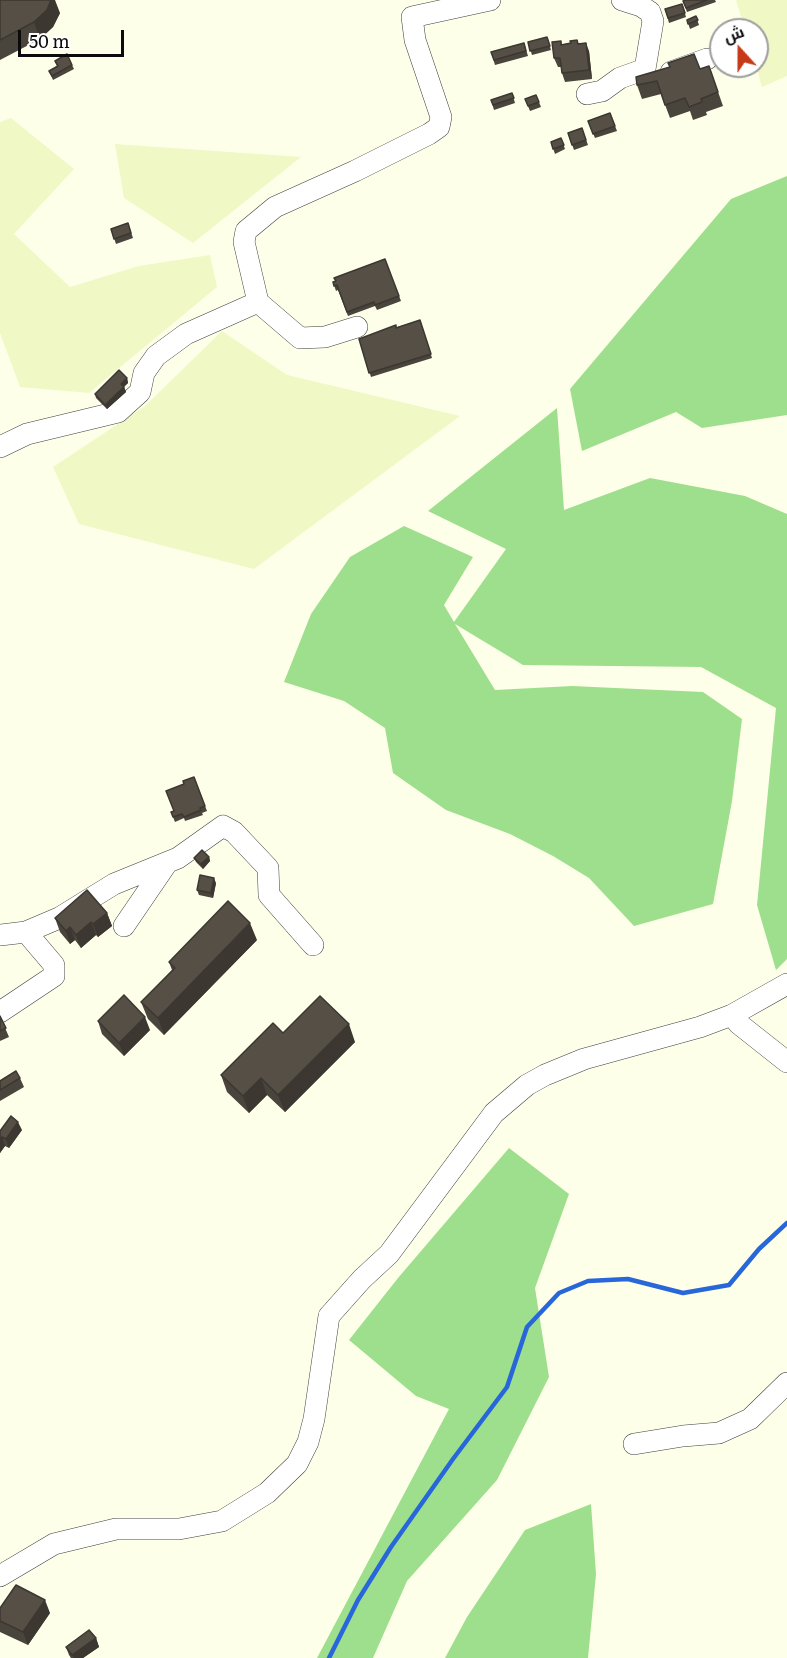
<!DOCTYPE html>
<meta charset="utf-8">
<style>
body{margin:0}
#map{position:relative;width:787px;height:1658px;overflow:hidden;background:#feffe9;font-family:Literata,Cairo,serif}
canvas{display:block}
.north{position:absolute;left:709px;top:18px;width:60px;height:60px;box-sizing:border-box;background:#fff;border:2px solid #9d9d9d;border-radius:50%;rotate:339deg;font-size:16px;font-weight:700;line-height:24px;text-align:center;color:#0b0b0b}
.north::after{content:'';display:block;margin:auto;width:21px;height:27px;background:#c73a17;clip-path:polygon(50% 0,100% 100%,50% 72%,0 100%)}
.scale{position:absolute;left:18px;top:30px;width:106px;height:27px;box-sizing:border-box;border:3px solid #0b0b0b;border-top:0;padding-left:8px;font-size:18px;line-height:21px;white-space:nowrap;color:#0b0b0b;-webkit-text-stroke:4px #fff;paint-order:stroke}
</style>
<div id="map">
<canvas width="787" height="1658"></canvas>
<div class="north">ش</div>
<div class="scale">50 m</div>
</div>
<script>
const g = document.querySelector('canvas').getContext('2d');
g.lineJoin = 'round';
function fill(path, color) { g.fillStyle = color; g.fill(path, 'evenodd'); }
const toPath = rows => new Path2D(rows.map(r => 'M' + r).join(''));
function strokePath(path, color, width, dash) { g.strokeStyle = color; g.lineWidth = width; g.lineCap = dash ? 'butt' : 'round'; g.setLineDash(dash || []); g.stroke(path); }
const farmland = toPath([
 [736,0,787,0,787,76,762,87,756,66,757,30,745,30],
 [11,118,74,169,14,234,70,287,139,266,210,255,217,287,89,393,20,387,0,333,0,122],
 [115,144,301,157,193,243,124,198],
 [222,331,287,375,460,416,254,569,79,524,53,467,145,406]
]);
const forest = toPath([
 [787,176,787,415,702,428,676,412,582,451,570,389,731,199],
 [557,408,564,510,650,478,745,496,787,514,787,959,776,970,757,905,776,708,701,667,523,665,455,624,495,690,572,686,703,692,742,719,732,801,713,904,634,926,589,878,553,856,510,834,446,810,393,773,385,728,344,701,284,682,311,614,350,557,404,526,473,557,444,605,454,622,506,549,428,511],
 [509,1148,569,1194,535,1288,549,1377,497,1480,407,1581,373,1658,317,1658,449,1409,416,1396,349,1340,398,1278],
 [591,1504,596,1574,588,1658,445,1658,467,1617,525,1530]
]);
const stream = toPath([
 [329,1658,358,1600,391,1547,453,1459,507,1387,527,1327,559,1293,588,1281,628,1279,683,1293,729,1285,759,1249,787,1223]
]);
const minor = toPath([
 [671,72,707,59],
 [587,94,602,91,620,78,645,69,653,21,650,12,641,6,622,0],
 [357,327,325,337,300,338,258,302,244,242,246,231,275,207,355,171,429,134,439,127,441,117,415,40,412,17,490,0],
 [0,447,27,434,118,412,140,392,144,373,156,356,186,334,258,302],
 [124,926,167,863],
 [0,935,26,932,59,918,114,884,178,858,223,826,234,832,268,868,269,895,313,945],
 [0,1012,54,976,54,965,26,932],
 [732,1015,739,1024,787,1062],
 [634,1444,683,1436,719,1433,750,1419,787,1383],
 [0,1576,54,1544,116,1529,179,1529,222,1521,267,1493,297,1464,308,1442,314,1419,329,1316,362,1279,389,1254,494,1113,527,1085,545,1075,584,1059,700,1027,732,1015,787,984]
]);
const wall = toPath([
 [0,0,60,13,53,27,40,39,0,60],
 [686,0,715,0,716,2,687,12,683,1],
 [682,4,686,17,669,23,665,9],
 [696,16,699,25,690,29,687,20],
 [547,37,551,50,532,55,528,42],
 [561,41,562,45,579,43,589,51,592,79,565,82,562,73,561,67,558,67,554,58],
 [524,43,528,56,495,65,491,52],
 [55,61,72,65,74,69,53,80,49,71,57,66],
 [709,66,723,106,706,112,707,115,693,120,690,111,670,118,661,94,642,99,637,85,700,69],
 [512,93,515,103,494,110,491,100],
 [536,95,541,107,530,111,525,99],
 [610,113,617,131,595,138,588,121],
 [582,128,588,145,574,150,568,133],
 [561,138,565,149,555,154,551,142],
 [128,223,133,238,116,244,111,229],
 [385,259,401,301,377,310,375,306,348,316,338,290,336,291,333,282],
 [420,320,432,358,371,377,359,339],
 [127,378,128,383,124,387,126,392,107,409,96,398,95,394],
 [194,777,207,811,202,813,203,815,185,821,184,818,175,822,171,812,174,811,184,784],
 [209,857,210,861,203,869,196,862,194,858],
 [216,883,213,898,199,895,197,890],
 [107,913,112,926,98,937,96,935,81,948,75,940,70,944,60,932,55,918],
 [257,940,164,1035,148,1019,141,1002,172,970,169,962],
 [0,1016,9,1037,0,1041],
 [98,1021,150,1030,124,1056,102,1034],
 [283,1033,355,1042,285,1112,267,1095,249,1113,227,1092,221,1075],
 [20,1078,24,1087,0,1101,0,1081],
 [22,1130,9,1148,5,1146,0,1153,0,1131],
 [0,1608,50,1613,28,1645,0,1632],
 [96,1638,99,1647,83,1658,71,1658,69,1655,66,1647]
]);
const shadedWall = toPath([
 [51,0,55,0,60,13,53,27,40,39,34,22],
 [586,43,589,51,592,79,589,70],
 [127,378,128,383,122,388,121,384],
 [124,387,126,392,107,409,105,405],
 [209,857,210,861,203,869,201,864],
 [214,878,216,883,213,898,211,893],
 [107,913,112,926,98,937,93,924],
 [91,922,96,935,81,948,76,935],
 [250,923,257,940,164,1035,158,1018],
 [70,927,75,940,70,944,66,931],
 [145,1017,150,1030,124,1056,119,1043],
 [349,1024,355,1042,285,1112,278,1095],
 [261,1078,267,1095,249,1113,243,1096],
 [18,1122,22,1130,9,1148,6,1139],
 [2,1137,5,1146,0,1153,0,1140],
 [45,1600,50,1613,28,1645,23,1632],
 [96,1638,99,1647,83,1658,74,1658,72,1655]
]);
const building = toPath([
 [0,0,51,0,47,10,34,22,0,40,0,0],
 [686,0,707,0,686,8,683,1,686,0],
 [682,4,685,13,668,18,665,9,682,4],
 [696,16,698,20,688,24,687,20,696,16],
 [547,37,550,46,530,51,528,42,547,37],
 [577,40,578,44,586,43,589,70,562,73,560,58,554,58,552,42,561,41,561,45,571,43,570,41,577,40],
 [524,43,526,51,494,60,491,52,524,43],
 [67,54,72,65,52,76,49,71,58,66,55,61,67,54],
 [694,54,700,69,709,66,718,92,701,99,702,102,689,107,685,98,665,105,657,81,637,85,636,77,670,67,668,63,694,54],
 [512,93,514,98,493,105,491,100,512,93],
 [536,95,539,102,528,106,525,99,536,95],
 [610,113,615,126,593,134,588,121,610,113],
 [582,128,586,140,572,145,568,133,582,128],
 [561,138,564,145,553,149,551,142,561,138],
 [128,223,131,233,114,239,111,229,128,223],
 [385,259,399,296,375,305,374,302,347,312,337,285,334,286,333,282,336,281,334,278,385,259],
 [420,320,431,354,369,373,359,339,396,325,396,328,420,320],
 [119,370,127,378,121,384,124,387,105,405,95,394,119,370],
 [194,777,205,806,200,808,201,810,184,817,182,814,173,817,171,812,174,811,166,791,184,784,183,781,194,777],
 [202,850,209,857,201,864,194,858,202,850],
 [200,875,214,878,211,893,197,890,200,875],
 [87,890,107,913,93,924,91,922,76,935,70,927,66,931,55,918,87,890],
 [228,901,250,923,158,1018,141,1002,175,968,169,962,228,901],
 [124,995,145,1017,119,1043,98,1021,124,995],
 [320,996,349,1024,278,1095,261,1078,243,1096,221,1075,273,1023,283,1033,320,996],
 [0,1016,6,1028,0,1031,0,1016],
 [16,1071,20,1078,0,1090,0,1081,16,1071],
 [11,1116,18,1122,6,1139,2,1137,0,1140,0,1131,11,1116],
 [16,1585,45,1600,23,1632,0,1621,0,1608,16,1585],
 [89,1630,96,1638,72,1655,66,1647,89,1630]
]);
fill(farmland, '#f0f8c6');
fill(forest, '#9edf8d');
strokePath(stream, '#2867da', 4.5);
strokePath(minor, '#3e3e3e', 22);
strokePath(minor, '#fff', 21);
fill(wall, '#49443c');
fill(shadedWall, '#3c3731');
fill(building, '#554f46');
strokePath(building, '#3c3731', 1.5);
</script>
